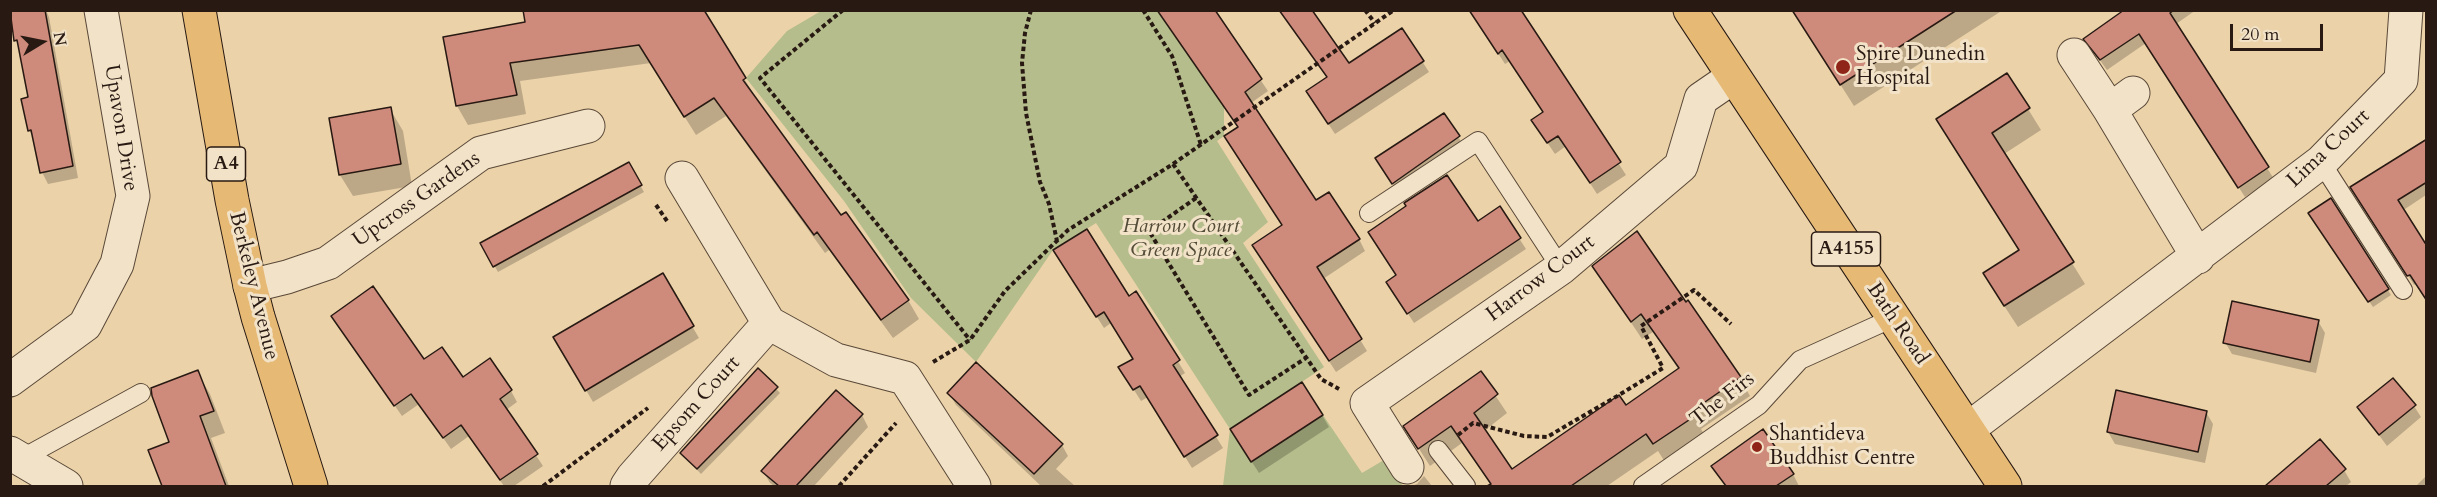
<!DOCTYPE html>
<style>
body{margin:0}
#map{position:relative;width:2437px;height:497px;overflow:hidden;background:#ebd2a9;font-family:Cardo,serif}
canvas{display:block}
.frame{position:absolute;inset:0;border:12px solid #281a13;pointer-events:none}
.north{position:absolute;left:12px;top:12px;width:60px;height:60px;-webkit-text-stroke:4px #f2e2c7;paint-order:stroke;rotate:80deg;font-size:16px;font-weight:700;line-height:24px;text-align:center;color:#281a13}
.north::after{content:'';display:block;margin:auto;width:21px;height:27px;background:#281a13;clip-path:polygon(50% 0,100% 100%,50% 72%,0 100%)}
.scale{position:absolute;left:2230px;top:24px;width:93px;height:27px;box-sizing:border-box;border:3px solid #281a13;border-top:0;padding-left:8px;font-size:18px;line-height:21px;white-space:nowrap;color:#281a13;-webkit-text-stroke:4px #f2e2c7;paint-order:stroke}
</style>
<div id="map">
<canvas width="2437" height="497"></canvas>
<div class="frame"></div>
<div class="north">N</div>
<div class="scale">20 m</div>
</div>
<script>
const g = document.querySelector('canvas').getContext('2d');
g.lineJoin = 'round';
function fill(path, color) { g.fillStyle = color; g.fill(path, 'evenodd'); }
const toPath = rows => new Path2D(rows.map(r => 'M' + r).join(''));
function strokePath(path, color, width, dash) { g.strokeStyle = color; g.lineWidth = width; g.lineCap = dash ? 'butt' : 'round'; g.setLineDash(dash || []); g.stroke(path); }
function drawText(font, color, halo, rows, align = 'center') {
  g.font = font + ' Cardo,serif'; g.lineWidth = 6; g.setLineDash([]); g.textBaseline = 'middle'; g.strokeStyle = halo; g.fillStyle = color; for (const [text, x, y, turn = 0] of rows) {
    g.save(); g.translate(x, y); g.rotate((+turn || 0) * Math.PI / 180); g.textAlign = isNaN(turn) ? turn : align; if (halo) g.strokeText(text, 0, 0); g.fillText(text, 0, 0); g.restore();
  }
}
const green = toPath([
 [821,11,1157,11,1224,106,1224,136,1217,141,1268,222,1243,243,1324,367,1230,430,1252,462,1323,415,1362,473,1384,460,1403,486,1223,486,1230,429,1096,223,1053,250,976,362,911,298,844,201,746,78,787,31]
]);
const shadow = toPath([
 [11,10,46,10,49,17,78,178,48,184,42,172,35,140,29,130,30,98],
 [702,10,756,98,840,217,908,300,919,319,893,338,829,250,825,253,726,116,696,135,651,63,520,81,526,114,468,125,457,106,445,38],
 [1213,10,1268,91,1251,103,1316,202,1359,239,1365,251,1323,279,1367,351,1336,372,1261,256,1284,226,1239,128],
 [1470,10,1543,46,1626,175,1597,194,1566,146,1555,154,1540,132,1544,113,1510,61,1505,64],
 [1793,10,2003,10,1854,106],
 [2129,10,2196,10,2176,24,2274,179,2245,197,2146,43,2107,70,2085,39],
 [1402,30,1429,72,1335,134,1314,102,1348,65],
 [390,109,403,131,412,186,353,196,340,175],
 [2028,109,2041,130,2004,154,2085,284,2018,327,1997,295,2020,251,1950,141],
 [1444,115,1462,143,1396,189,1377,159],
 [2426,140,2426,195,2402,211,2417,283,2414,285,2358,197],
 [628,164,644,192,498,272,482,244],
 [2330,200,2391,295,2373,307,2313,219],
 [1500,209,1526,249,1414,323,1394,292,1478,224],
 [1062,262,1129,298,1136,293,1185,373,1179,377,1223,448,1192,468,1148,397,1141,401,1127,379,1134,359,1111,323,1104,328],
 [1594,267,1740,378,1750,396,1701,429,1704,434,1665,462,1658,451,1607,486,1492,486,1462,443,1430,466,1416,444,1481,374,1507,413,1484,431,1512,471,1626,407,1679,370,1653,332,1642,339],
 [662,275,699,338,593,402,555,337],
 [2318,321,2325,333,2316,373,2232,354,2225,342],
 [340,328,462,379,511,391,517,402,506,410,543,466,514,486,504,486,469,436,451,449,419,404,402,416],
 [758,370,780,393,701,474,681,453],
 [197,372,210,394,225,433,211,438,229,486,163,486,150,451,171,443],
 [949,393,1062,445,1068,456,1056,469,1075,486,1041,486,956,405],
 [2414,406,2421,417,2387,446,2359,408],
 [2206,412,2213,424,2205,463,2115,444,2108,432],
 [862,415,868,427,814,486,774,486,770,483,763,471],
 [1322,415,1329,427,1259,473,1239,442],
 [2344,470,2351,482,2346,486,2283,486,2278,477],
 [1793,474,1799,486,1726,486,1720,478],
 [1424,476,1432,486,1411,486,1417,484],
 [2426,476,2426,486,2416,486]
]);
const building = toPath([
 [10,10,45,10,73,166,40,173,31,130,28,131,21,99,28,97,17,40,14,41,10,10],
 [523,10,704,10,746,78,743,80,841,215,846,212,909,300,881,320,817,232,814,235,714,98,684,117,639,45,510,63,517,95,456,106,443,37,525,22,523,10],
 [1157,10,1215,10,1262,79,1245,92,1316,200,1329,192,1360,239,1317,267,1362,339,1329,361,1252,245,1282,225,1224,136,1238,127,1157,10],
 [1279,10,1312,10,1349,63,1402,28,1424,61,1328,124,1306,91,1327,77,1279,10],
 [1469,10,1521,10,1621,162,1590,183,1558,136,1547,143,1531,120,1543,112,1502,50,1498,54,1469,10],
 [1792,10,1957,10,1840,85,1792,10],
 [2124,10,2174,10,2170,13,2269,167,2238,188,2139,34,2100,60,2083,39,2124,10],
 [2007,73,2030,108,1992,133,2074,262,2004,306,1983,273,2019,250,1936,119,2007,73],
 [391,107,401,164,339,175,329,118,391,107],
 [1444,113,1460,136,1392,184,1375,158,1444,113],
 [2427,139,2427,182,2398,200,2427,246,2427,301,2410,275,2407,276,2350,187,2427,139],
 [629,162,642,185,493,267,480,243,629,162],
 [1447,175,1478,221,1500,206,1521,238,1407,314,1386,282,1396,275,1368,232,1406,206,1404,203,1447,175],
 [2331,198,2389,289,2368,302,2308,213,2331,198],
 [1087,229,1129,296,1136,291,1180,360,1173,365,1218,435,1184,457,1140,386,1133,390,1118,367,1133,359,1104,312,1096,317,1053,250,1087,229],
 [1637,231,1686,302,1688,300,1741,377,1692,411,1695,416,1653,444,1646,434,1571,486,1487,486,1491,484,1451,426,1418,449,1403,426,1481,371,1498,394,1474,413,1512,469,1619,395,1626,405,1679,368,1641,314,1631,322,1592,266,1637,231],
 [663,273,694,326,585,391,553,337,663,273],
 [373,286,424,359,442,347,463,377,490,358,512,390,500,399,538,454,500,480,461,425,443,438,411,394,394,406,331,316,373,286],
 [2232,301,2319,320,2310,362,2223,343,2232,301],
 [976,362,1063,444,1034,474,947,393,976,362],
 [758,368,778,387,697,469,680,453,758,368],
 [198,370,214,411,200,416,226,486,162,486,148,450,169,442,152,396,151,388,198,370],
 [2393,378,2416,405,2379,435,2357,407,2393,378],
 [1302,382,1323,415,1251,462,1230,429,1302,382],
 [836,390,863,414,796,486,779,486,761,471,836,390],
 [2116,390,2207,411,2198,452,2107,432,2116,390],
 [1763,429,1794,474,1776,486,1726,486,1711,466,1763,429],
 [2320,439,2346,469,2326,486,2265,486,2320,439]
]);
const path = toPath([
 [843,10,760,78,970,340],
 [1031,10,1025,33,1022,63,1026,113,1040,182,1049,204,1057,241],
 [1143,10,1172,56,1201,145],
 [1365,10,1375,23],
 [1173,164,1321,379,1339,389],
 [1196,198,1149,231,1249,395,1306,358],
 [656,205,667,221],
 [933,362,970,340,1005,291,1068,230,1173,164,1394,10],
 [1458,435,1473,423,1524,436,1547,437,1619,395,1663,368,1641,326,1694,290,1731,324],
 [543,486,648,408],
 [839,486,896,423]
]);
const lane = toPath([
 [2321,162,2403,290],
 [1369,213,1478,141,1561,268],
 [1438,450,1466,486],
 [21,459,141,393],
 [1643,486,1759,405,1800,360,1893,318]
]);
const street = toPath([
 [2074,55,2110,110],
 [2133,93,2110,110,2198,257],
 [682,178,769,323,836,360,905,378,974,486],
 [250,286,287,277,328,263,481,153,588,126],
 [10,380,85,325,117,264,133,196,101,10],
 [1968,429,2321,162,2401,80,2406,10],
 [10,453,66,486],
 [1407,467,1367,403,1561,268,1681,166,1701,99,1733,77],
 [627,486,633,477,769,323]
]);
const primary = toPath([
 [199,10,232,200,250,286,258,317,311,486],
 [1690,10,2005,486]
]);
const markers = [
 [1843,67,8,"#8f2418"],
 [1757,447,6,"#8f2418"]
];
const shields = [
 [226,164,39],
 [1846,249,69]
];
const shieldNames = [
 ["A4",226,164],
 ["A4155",1846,249]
];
const poiNames = [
 ["Spire Dunedin",1856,55],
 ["Hospital",1856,79],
 ["Shantideva",1769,435],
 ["Buddhist Centre",1769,459]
];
const streetNames = [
 ["Upavon Drive",120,128,81],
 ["Lima Court",2329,149,-43],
 ["Upcross Gardens",417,200,-35],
 ["Harrow Court",1541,279,-37],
 ["Berkeley Avenue",253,286,76],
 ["Bath Road",1897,324,56],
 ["The Firs",1723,400,-38],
 ["Epsom Court",697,404,-48]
];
const parkNames = [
 ["Harrow Court",1181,227],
 ["Green Space",1181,251]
];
fill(green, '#b4bd8b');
fill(shadow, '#0003');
fill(building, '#ce8a7b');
strokePath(building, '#281a13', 1.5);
strokePath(lane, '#594838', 20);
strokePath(street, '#594838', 35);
strokePath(primary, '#281a13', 35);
strokePath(path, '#281a13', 4, [4.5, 3]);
strokePath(lane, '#f2e2c7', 18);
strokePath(street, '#f2e2c7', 33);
strokePath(primary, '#e6b974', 33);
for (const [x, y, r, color] of markers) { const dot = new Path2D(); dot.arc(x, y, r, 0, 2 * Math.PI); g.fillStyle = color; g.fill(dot); strokePath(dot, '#f2e2c7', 2); }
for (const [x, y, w] of shields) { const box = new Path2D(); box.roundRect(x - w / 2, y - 17, w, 34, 4.5); g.fillStyle = '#f2e2c7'; g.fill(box); strokePath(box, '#281a13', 1.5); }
drawText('bold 20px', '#281a13', null, shieldNames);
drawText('21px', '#281a13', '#f2e2c7', poiNames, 'left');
drawText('21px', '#281a13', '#f2e2c7', streetNames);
drawText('italic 21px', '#524b37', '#f2e2c7', parkNames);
</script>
